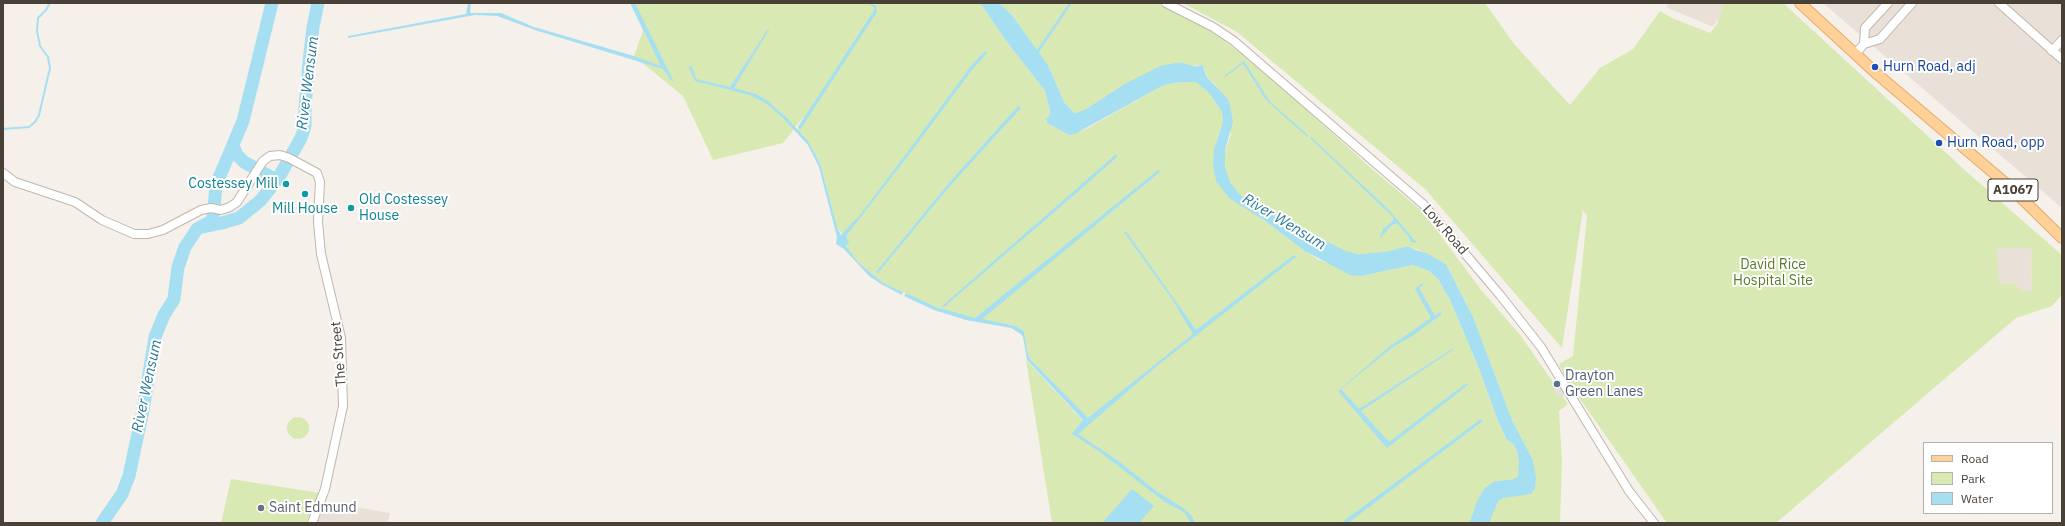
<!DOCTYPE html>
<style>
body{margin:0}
#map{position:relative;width:2065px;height:526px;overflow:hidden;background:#f5f0ea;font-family:"IBM Plex Sans",sans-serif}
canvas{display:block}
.frame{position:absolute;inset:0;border:4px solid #494038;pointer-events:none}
.legend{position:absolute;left:1923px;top:442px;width:130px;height:72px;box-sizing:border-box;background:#fff;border:1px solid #b6b3af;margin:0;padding:5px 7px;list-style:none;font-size:12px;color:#494038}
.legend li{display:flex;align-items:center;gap:8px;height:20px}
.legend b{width:20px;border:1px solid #b6b3af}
</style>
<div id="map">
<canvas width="2065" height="526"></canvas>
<div class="frame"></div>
<ul class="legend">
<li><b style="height:5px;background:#ffd199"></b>Road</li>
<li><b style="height:11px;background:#d9e9b3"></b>Park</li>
<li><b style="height:11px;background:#a6dff2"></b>Water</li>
</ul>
</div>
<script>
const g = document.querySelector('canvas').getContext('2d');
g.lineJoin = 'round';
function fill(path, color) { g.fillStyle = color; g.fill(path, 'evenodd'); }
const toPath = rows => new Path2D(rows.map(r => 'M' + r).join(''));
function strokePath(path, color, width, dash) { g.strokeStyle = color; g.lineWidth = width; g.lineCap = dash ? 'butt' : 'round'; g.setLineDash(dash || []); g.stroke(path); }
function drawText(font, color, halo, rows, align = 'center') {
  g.font = font + ' "IBM Plex Sans",sans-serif'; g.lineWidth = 4; g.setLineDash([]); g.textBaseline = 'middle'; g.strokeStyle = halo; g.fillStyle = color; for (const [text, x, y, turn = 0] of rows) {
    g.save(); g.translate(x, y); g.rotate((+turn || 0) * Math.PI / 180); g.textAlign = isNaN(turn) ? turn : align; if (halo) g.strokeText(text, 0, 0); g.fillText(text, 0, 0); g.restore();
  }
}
const residential = toPath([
 [1666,3,1728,3,1713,27,1668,8],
 [1823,3,2062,3,2062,208],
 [1997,248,2031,248,2032,291,2022,291,2016,284,1998,283],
 [325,502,390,513,388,523,314,523]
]);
const green = toPath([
 [631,3,980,3,1007,42,1045,91,1050,111,1050,115,1046,121,1047,123,1069,135,1086,129,1164,85,1181,82,1196,82,1210,94,1222,112,1223,122,1214,149,1216,181,1264,220,1317,259,1362,276,1413,265,1429,271,1438,279,1450,300,1480,371,1497,419,1507,440,1513,444,1517,451,1519,462,1519,476,1518,480,1508,486,1514,486,1534,465,1533,460,1512,420,1473,317,1446,264,1417,249,1401,251,1376,264,1359,266,1302,235,1259,204,1240,195,1234,189,1226,175,1224,155,1231,134,1216,85,1206,76,1204,66,1198,65,1173,70,1097,111,1085,115,1075,114,1064,102,1049,67,1012,15,999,3,1158,3,1206,28,1255,63,1372,169,1423,212,1482,291,1521,336,1568,404,1559,411,1562,461,1560,523,1477,523,1478,506,1471,517,1470,523,1052,523,1026,360,1087,425,1088,419,1031,360,1028,355,1024,331,1016,326,971,318,936,307,883,283,858,262,846,246,848,239,838,230,820,163,808,141,798,132,798,127,805,115,783,143,713,160,683,96,634,56,643,31],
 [1183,3,1485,3,1514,44,1570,105,1600,68,1633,49,1660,11,1672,18,1710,33,1717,24,1724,3,1783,3,1968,173,2062,255,2062,295,2052,306,2016,318,1776,523,1667,523,1566,379,1559,364,1573,356,1587,215,1583,210,1562,348,1425,189,1237,32],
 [1997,248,2031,248,2032,291,2022,291,2016,284,1999,283],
 '287 428a11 11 0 1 1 22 0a11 11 0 1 1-22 0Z',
 [231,479,320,493,306,523,221,523]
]);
const parking = toPath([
 [1555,378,1568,392,1562,398,1554,391]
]);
const water = toPath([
 [468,3,471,3,470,13,501,13,534,27,634,56,661,66,630,3,635,3,674,82,670,79,663,69,538,31,497,16,475,15,348,38,348,36,466,14],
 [869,3,876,6,877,12,800,130,798,127,875,9],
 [980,3,999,3,1012,15,1037,50,1069,3,1072,3,1039,52,1049,67,1064,102,1075,114,1080,115,1097,111,1119,99,1142,82,1158,74,1173,70,1203,65,1206,76,1228,99,1230,105,1233,122,1225,150,1225,167,1230,182,1240,195,1259,204,1302,235,1359,266,1376,264,1401,251,1412,249,1426,253,1446,264,1473,317,1512,420,1533,460,1536,478,1535,489,1531,494,1503,498,1498,501,1489,523,1470,523,1471,517,1478,506,1490,493,1518,480,1519,462,1517,451,1513,444,1507,440,1497,419,1480,371,1450,300,1438,279,1429,271,1413,265,1362,276,1350,275,1305,251,1264,220,1229,198,1216,181,1213,165,1214,149,1223,122,1222,112,1210,94,1196,82,1181,82,1164,85,1075,134,1069,135,1047,123,1046,119,1050,115,1050,111,1045,91,1007,42],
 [768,29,769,30,734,88,756,94,768,101,788,119,808,141,820,163,838,230,841,235,860,215,906,154,971,66,985,51,987,53,972,70,908,156,846,236,849,242,846,246,858,262,883,283,903,292,902,295,881,284,869,276,844,249,836,244,837,237,819,167,808,145,783,118,767,104,750,95,695,81,688,66,692,67,696,79,730,87],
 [1244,61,1270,102,1308,135,1307,137,1266,100,1244,65,1242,64,1225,77,1224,76],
 [1018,106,1021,108,949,187,878,273,876,272,948,184],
 [1311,137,1388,209,1417,243,1411,242,1409,237,1397,223,1392,225,1381,237,1380,237,1383,229,1393,221,1393,217,1310,138],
 [1115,155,1118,156,1073,196,944,307,941,307],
 [1158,170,1161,171,982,319,1016,326,1024,331,1028,355,1031,360,1088,418,1193,334,1172,299,1124,232,1126,231,1196,330,1294,255,1296,257,1157,366,1078,434,1120,462,1156,491,1183,508,1192,516,1195,523,1191,523,1184,512,1165,502,1100,452,1072,434,1083,420,1027,360,1023,337,1021,334,1011,328,966,320,934,310,904,296,906,293,936,307,975,318],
 [1422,283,1423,285,1419,288,1435,316,1440,312,1442,314,1412,336,1393,347,1341,389,1359,409,1452,349,1453,350,1361,411,1389,442,1453,393,1467,383,1468,385,1387,448,1338,391,1389,347,1431,318,1415,289],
 [1481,419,1483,421,1348,523,1341,523],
 [1132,489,1154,506,1139,523,1102,523]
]);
const stream = toPath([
 [3,129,29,127,35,122,39,115,50,68,48,57,40,46,37,31,38,18,46,10,50,3]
]);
const river = toPath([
 [1076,120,1089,115,1129,89,1163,72,1180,69,1190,72],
 [233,146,237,155,244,162,276,180],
 [203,227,222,223,239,218,261,200,279,177,301,138,305,126,305,107,309,62,313,27,318,3],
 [1312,241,1343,257,1358,261,1389,258,1407,253],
 [102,523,122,494,129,476,143,410,155,337,164,315,174,299,178,267,185,247,197,229,210,222,213,218,216,185,243,121,272,3],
 [1477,523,1482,506,1489,493,1496,488,1514,486,1522,482]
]);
const minor = toPath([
 [1166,3,1213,27,1234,41,1423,204,1500,295,1541,347,1629,491,1654,523],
 [1999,3,2062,59],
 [1864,44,1865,28,1888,3],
 [2052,51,2062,40],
 [1856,53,1864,44,1880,39,1912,3],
 [3,173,15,182,75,202,102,220,134,234,148,234,163,230,201,210,211,208,221,210,230,207,237,202,263,161,270,156,280,155,289,158,317,173,320,182,318,222,321,254,341,338,343,406,325,489,312,523]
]);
const major = toPath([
 [1800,3,1877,74,2010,187,2062,238]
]);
const markers = [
 [1875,67,4,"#1a4fb4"],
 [1939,143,4,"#1a4fb4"],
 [286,184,4,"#0f9aa8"],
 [305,194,4,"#0f9aa8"],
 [351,208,4,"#0f9aa8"],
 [1557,384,4,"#5c6f8a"],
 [261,508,4,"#6b7280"]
];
const shields = [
 [2013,190,50]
];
const shieldNames = [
 ["A1067",2013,190]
];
const transitNames = [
 ["Hurn Road, adj",1883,67],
 ["Hurn Road, opp",1947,143]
];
const cultureNames = [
 ["Costessey Mill",278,184],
 ["Old Costessey",359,200,"left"],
 ["House",359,216,"left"],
 ["Mill House",305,209,"center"]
];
const streetNames = [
 ["Low Road",1445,230,49],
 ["The Street",339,354,-95]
];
const parkNames = [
 ["David Rice",1773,265],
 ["Hospital Site",1773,281]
];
const serviceNames = [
 ["Drayton",1565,376],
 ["Green Lanes",1565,392]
];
const worshipNames = [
 ["Saint Edmund",269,508]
];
const waterNames = [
 ["River Wensum",308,83,-83],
 ["River Wensum",1284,222,31],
 ["River Wensum",147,386,-78]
];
fill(residential, '#e9e1d8');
fill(green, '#d9e9b3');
fill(parking, '#e4e1de');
fill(water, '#a6dff2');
strokePath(stream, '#a6dff2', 2);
strokePath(river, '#a6dff2', 13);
strokePath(minor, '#c1b6ac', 10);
strokePath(major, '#e6ab67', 12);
strokePath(minor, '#fff', 8);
strokePath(major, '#ffd199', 10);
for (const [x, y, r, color] of markers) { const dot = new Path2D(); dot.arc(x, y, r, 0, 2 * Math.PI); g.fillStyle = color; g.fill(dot); strokePath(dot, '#fff', 1.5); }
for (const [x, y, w] of shields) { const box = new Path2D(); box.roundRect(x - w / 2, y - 11, w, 22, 3); g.fillStyle = '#fff'; g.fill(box); strokePath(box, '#494038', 1); }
drawText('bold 13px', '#494038', null, shieldNames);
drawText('14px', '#164399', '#fff', transitNames, 'left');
drawText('14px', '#0d838f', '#fff', cultureNames, 'right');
drawText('14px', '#494038', '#fff', streetNames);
drawText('14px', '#567d29', '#fff', parkNames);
drawText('14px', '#4e5e75', '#fff', serviceNames, 'left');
drawText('14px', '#5b616d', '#fff', worshipNames, 'left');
drawText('italic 15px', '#287a97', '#fff', waterNames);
</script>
